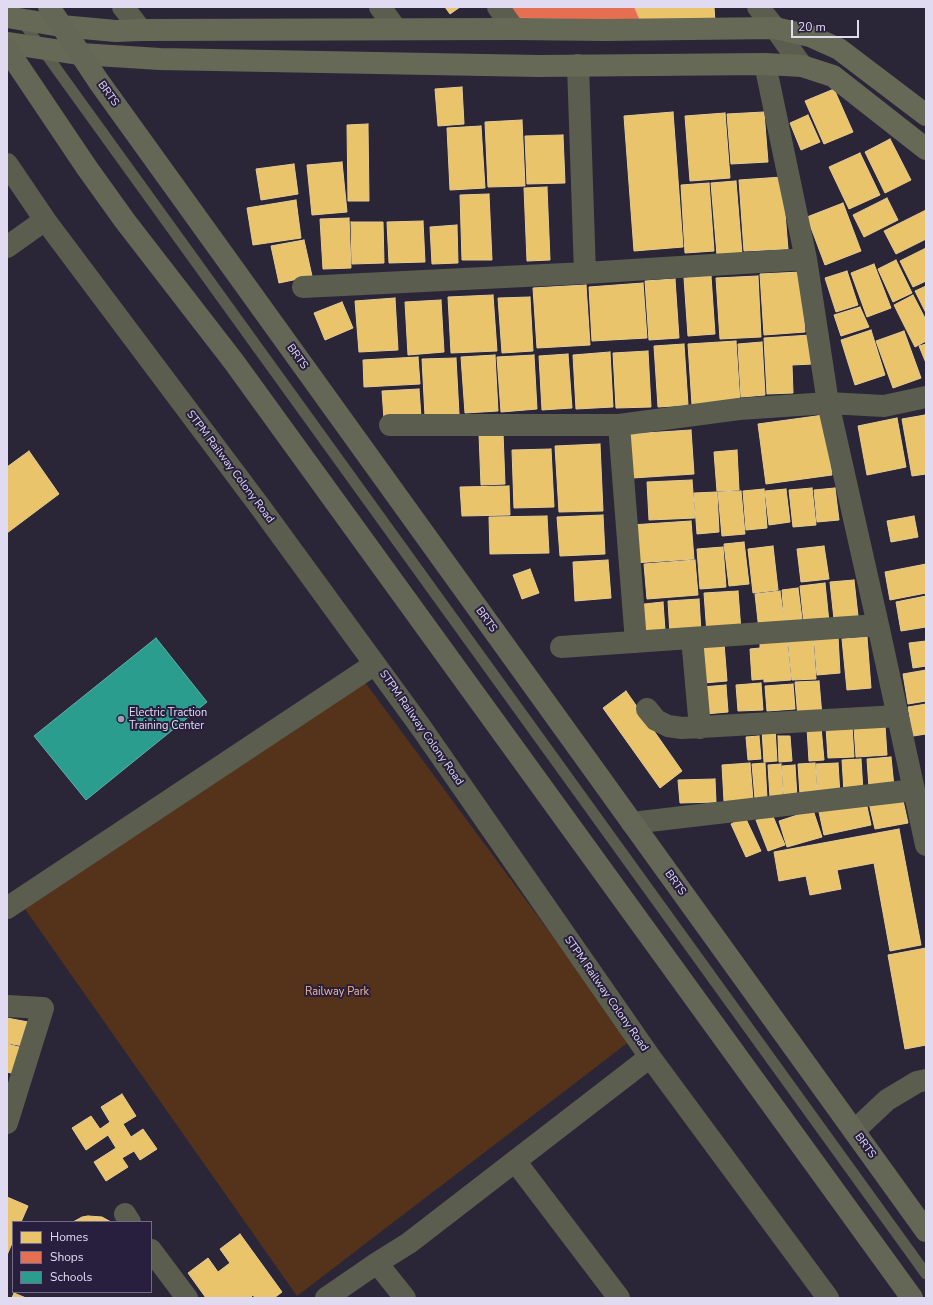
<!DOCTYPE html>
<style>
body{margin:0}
#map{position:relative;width:933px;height:1305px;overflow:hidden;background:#2b2637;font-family:"Nunito Sans",sans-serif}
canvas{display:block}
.frame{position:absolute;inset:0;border:8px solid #e0dbf1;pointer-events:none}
.legend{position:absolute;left:12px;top:1221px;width:140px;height:72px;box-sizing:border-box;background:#281f3e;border:1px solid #726a86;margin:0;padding:5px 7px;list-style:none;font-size:12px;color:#e0dbf1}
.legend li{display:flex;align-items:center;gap:8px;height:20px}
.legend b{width:20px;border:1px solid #726a86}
.scale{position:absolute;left:791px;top:20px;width:68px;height:18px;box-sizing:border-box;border:2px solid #e0dbf1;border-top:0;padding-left:5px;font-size:12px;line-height:14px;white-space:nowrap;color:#e0dbf1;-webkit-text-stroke:3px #281f3e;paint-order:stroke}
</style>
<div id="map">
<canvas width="933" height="1305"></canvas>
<div class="frame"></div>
<ul class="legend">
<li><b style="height:11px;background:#e9c46a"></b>Homes</li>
<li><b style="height:11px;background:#e76f51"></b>Shops</li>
<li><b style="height:11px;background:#2a9d8f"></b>Schools</li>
</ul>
<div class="scale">20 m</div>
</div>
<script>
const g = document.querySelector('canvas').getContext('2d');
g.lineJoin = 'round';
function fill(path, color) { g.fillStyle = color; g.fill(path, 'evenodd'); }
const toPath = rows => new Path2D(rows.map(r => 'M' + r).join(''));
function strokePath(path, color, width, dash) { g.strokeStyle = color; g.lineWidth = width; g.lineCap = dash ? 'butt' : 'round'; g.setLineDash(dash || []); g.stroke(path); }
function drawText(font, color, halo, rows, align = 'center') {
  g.font = font + ' "Nunito Sans",sans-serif'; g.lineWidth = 4; g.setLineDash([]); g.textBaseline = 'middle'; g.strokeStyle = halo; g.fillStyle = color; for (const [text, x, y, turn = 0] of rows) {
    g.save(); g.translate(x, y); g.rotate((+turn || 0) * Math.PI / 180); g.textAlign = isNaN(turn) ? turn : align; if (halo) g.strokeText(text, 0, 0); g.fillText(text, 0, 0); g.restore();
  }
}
const green = toPath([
 [356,670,630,1041,297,1296,25,909]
]);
const homes = toPath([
 [445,7,460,7,450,14,445,7],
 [634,7,714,7,715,22,640,21,634,7],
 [462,87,464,124,438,126,435,89,462,87],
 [834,89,853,132,824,144,805,101,834,89],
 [673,112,683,247,634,251,624,116,673,112],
 [764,112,768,162,731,164,727,114,764,112],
 [725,113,730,178,690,181,685,116,725,113],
 [808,115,820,142,801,150,790,123,808,115],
 [522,120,525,186,488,187,485,122,522,120],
 [368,124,369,201,348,201,347,125,368,124],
 [481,126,485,188,450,190,447,128,481,126],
 [563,135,565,183,527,184,525,136,563,135],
 [890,139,911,180,885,193,865,152,890,139],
 [860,153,880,195,849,209,829,167,860,153],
 [342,162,347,212,312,215,307,165,342,162],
 [294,164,298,194,261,200,256,169,294,164],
 [782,177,788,249,744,251,739,180,782,177],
 [736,181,742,254,717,255,711,183,736,181],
 [709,183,714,251,685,253,681,185,709,183],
 [547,187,550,260,527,261,524,188,547,187],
 [489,194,492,260,462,260,460,195,489,194],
 [887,198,898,220,864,237,853,215,887,198],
 [296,200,301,238,253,245,247,208,296,200],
 [843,203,861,251,825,265,807,217,843,203],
 [926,210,926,239,896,254,884,231,926,210],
 [349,218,351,268,323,269,320,219,349,218],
 [423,221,425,262,389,263,387,222,423,221],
 [351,222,383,222,384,263,352,264,351,222],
 [457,225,458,263,432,264,430,227,457,225],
 [304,240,312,276,279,283,271,246,304,240],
 [926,248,926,281,913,287,900,261,926,248],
 [896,260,912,293,893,302,878,269,896,260],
 [874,264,891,308,867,317,851,273,874,264],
 [847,271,858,305,836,312,825,278,847,271],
 [801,272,805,332,764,335,760,274,801,272],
 [711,276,715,334,688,336,684,278,711,276],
 [758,276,761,337,720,339,716,278,758,276],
 [675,279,679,338,649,340,645,281,675,279],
 [643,283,647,338,592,341,589,287,643,283],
 [586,285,590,345,537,348,533,288,586,285],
 [926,286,926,313,915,291,926,286],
 [493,295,497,351,451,353,448,297,493,295],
 [913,295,926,320,926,341,915,347,894,305,913,295],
 [530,297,533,351,502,353,498,298,530,297],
 [395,298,398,350,359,352,355,301,395,298],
 [441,300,444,352,408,355,405,302,441,300],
 [342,302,353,328,325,340,314,313,342,302],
 [860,307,869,327,841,336,834,315,860,307],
 [871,330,885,375,855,385,841,340,871,330],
 [904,331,921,378,893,388,876,341,904,331],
 [811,335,813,364,792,365,793,393,767,394,764,338,811,335],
 [736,341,740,402,692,405,688,344,736,341],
 [762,342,765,395,741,397,738,344,762,342],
 [684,344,688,405,658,407,654,346,684,344],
 [926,344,926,363,919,346,926,344],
 [648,351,651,407,616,408,613,353,648,351],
 [610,352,613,407,576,409,573,355,610,352],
 [568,354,572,408,542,410,539,356,568,354],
 [495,355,498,411,465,413,461,357,495,355],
 [534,355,537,409,501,412,497,357,534,355],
 [418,357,420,384,364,387,363,360,418,357],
 [456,358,459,414,425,416,422,359,456,358],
 [419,389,421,417,384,419,382,391,419,389],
 [824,415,832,475,766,484,758,424,824,415],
 [925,415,926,474,912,476,902,419,925,415],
 [897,418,906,467,867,475,858,426,897,418],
 [691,430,694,474,633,478,630,434,691,430],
 [503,433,505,484,481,485,479,434,503,433],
 [600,444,603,511,559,512,555,446,600,444],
 [551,449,554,507,514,508,512,450,551,449],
 [737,450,739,490,717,491,714,452,737,450],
 [29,451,59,494,7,533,7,467,29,451],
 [692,480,695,518,649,520,647,482,692,480],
 [509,486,510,515,462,516,460,487,509,486],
 [812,488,816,525,793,527,789,490,812,488],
 [835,488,839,520,817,522,814,490,835,488],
 [764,489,767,528,746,530,743,491,764,489],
 [786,489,790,522,769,525,765,491,786,489],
 [741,491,745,534,722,536,718,492,741,491],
 [717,492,719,532,697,534,694,493,717,492],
 [603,515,605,554,560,556,557,517,603,515],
 [547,516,549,553,490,554,489,517,547,516],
 [914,516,918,537,891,542,887,521,914,516],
 [691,521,694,559,634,563,631,525,691,521],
 [744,542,749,584,729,586,724,544,744,542],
 [773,546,778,590,753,593,748,549,773,546],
 [824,546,829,579,801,582,797,549,824,546],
 [723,547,726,587,700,589,697,549,723,547],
 [608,560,611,598,575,601,573,562,608,560],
 [695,560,698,595,647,599,644,564,695,560],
 [926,564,926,593,890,600,885,572,926,564],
 [530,569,539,593,522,599,513,575,530,569],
 [854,580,858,616,834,619,830,582,854,580],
 [825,583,829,622,804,624,800,586,825,583],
 [798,588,803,627,785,629,782,590,798,588],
 [738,591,741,631,707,634,704,593,738,591],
 [780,591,785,627,759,630,755,594,780,591],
 [926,596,926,627,901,631,896,602,926,596],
 [699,599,701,632,670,634,668,601,699,599],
 [663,602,665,630,637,632,635,605,663,602],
 [838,636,840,673,817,675,814,637,838,636],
 [813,637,816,679,792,680,788,639,813,637],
 [867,637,871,688,847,690,842,639,867,637],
 [787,639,791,680,764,682,764,679,752,680,750,649,760,648,760,641,787,639],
 [926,641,926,666,913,668,909,643,926,641],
 [724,643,727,681,704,683,701,645,724,643],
 [926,670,926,701,908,704,903,674,926,670],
 [819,681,822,716,798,718,795,682,819,681],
 [761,683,763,710,738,711,736,685,761,683],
 [793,684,795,709,767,711,765,686,793,684],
 [726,685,728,712,705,714,702,687,726,685],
 [626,691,682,771,660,788,603,708,626,691],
 [926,704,926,734,913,736,908,707,926,704],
 [885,725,887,755,856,757,854,727,885,725],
 [852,726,854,757,828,758,826,727,852,726],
 [821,727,824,760,809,761,807,728,821,727],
 [775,729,777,761,764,762,762,730,775,729],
 [759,736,761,759,748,760,746,737,759,736],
 [778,736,790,736,792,761,779,762,778,736],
 [891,757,894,787,869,788,867,759,891,757],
 [861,759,863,791,844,792,842,760,861,759],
 [750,763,753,800,724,801,722,765,750,763],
 [765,763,767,798,755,799,752,764,765,763],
 [815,763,817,794,800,795,798,764,815,763],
 [838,763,840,795,818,797,816,764,838,763],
 [781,764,783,797,770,798,768,765,781,764],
 [795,765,797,797,784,797,782,766,795,765],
 [715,779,716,802,680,803,678,780,715,779],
 [902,796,908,823,875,829,869,803,902,796],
 [866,802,871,825,824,835,819,812,866,802],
 [813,810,822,837,787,847,779,821,813,810],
 [772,814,785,845,768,851,756,820,772,814],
 [745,817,761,851,746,857,731,824,745,817],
 [899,829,921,945,890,951,874,863,837,870,841,889,810,895,806,876,779,881,774,852,899,829],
 [926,948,926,1045,905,1049,888,955,926,948],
 [7,1018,28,1022,23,1046,7,1043,7,1018],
 [7,1044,23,1048,18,1075,7,1072,7,1044],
 [122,1094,136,1116,123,1124,131,1137,143,1129,157,1149,140,1160,134,1151,122,1158,128,1167,106,1181,94,1162,116,1148,108,1135,86,1150,72,1128,91,1116,100,1129,110,1122,101,1107,122,1094],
 [7,1197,28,1206,21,1222,13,1222,13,1241,7,1255,7,1197],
 [88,1216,102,1217,111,1222,73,1222,82,1217,88,1216],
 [240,1234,282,1292,274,1298,255,1298,253,1295,250,1298,206,1298,188,1273,208,1258,218,1272,230,1263,220,1249,240,1234],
 [14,1293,26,1298,12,1298,14,1293]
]);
const shops = toPath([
 [505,7,634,7,640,21,513,18,505,7]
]);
const schools = toPath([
 [156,638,207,702,86,800,34,736,156,638]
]);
const lane = toPath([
 [22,21,926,1274]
]);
const street = toPath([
 [123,7,141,30],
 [380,7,396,29],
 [498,7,514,29],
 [758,7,775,28,802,66],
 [765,64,806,259,828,403,878,625,926,845],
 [578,65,585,273],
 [7,164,45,220,261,508,420,726,650,1057,828,1298],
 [7,247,45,220],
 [303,287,585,273,806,259],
 [390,425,619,425,739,409,828,403,884,406,926,397],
 [619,425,636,642],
 [692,638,700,728],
 [561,647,878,625],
 [647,709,656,720,668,726,682,728,898,716],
 [632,823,914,790],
 [7,908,375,664],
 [7,1006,43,1008,7,1123],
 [854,1131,887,1100,917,1082,926,1080],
 [515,1161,619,1298],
 [125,1214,130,1222],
 [151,1250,187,1298],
 [377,1263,405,1298],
 [326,1298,377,1263,409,1243,650,1057]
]);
const secondary = toPath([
 [7,17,61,26,116,31,141,30,514,29,606,30,775,28,810,36,839,49,926,115],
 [7,43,80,54,160,59,538,66,765,64,802,66,833,76,926,149]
]);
const primary = toPath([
 [49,7,99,82,926,1231],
 [7,49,87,168,125,221,234,362,912,1298]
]);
const markers = [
 [121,719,4,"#a19cb0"]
];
const streetNames = [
 ["BRTS",108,94,54],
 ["BRTS",297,357,54],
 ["STPM Railway Colony Road",230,467,53],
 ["BRTS",486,620,54],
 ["STPM Railway Colony Road",421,728,55],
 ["BRTS",675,883,54],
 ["STPM Railway Colony Road",606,994,55],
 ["BRTS",865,1146,54]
];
const poiNames = [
 ["Electric Traction",129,713],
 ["Training Center",129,726]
];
const parkNames = [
 ["Railway Park",337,992]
];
fill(green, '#55331b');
fill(homes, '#e9c46a');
strokePath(homes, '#e6cb92', 1);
fill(shops, '#e76f51');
strokePath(shops, '#e58f81', 1);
fill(schools, '#2a9d8f');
strokePath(schools, '#61b0ac', 1);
strokePath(lane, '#5b5d4f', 11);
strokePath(street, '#5b5d4f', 22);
strokePath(secondary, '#666956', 22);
strokePath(primary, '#656756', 22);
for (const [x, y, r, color] of markers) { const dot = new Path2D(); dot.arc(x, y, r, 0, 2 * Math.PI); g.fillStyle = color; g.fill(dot); strokePath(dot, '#281f3e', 1.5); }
drawText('11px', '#e0dbf1', '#281f3e', streetNames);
drawText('11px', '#e0dbf1', '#281f3e', poiNames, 'left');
drawText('11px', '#f3b88e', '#281f3e', parkNames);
</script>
